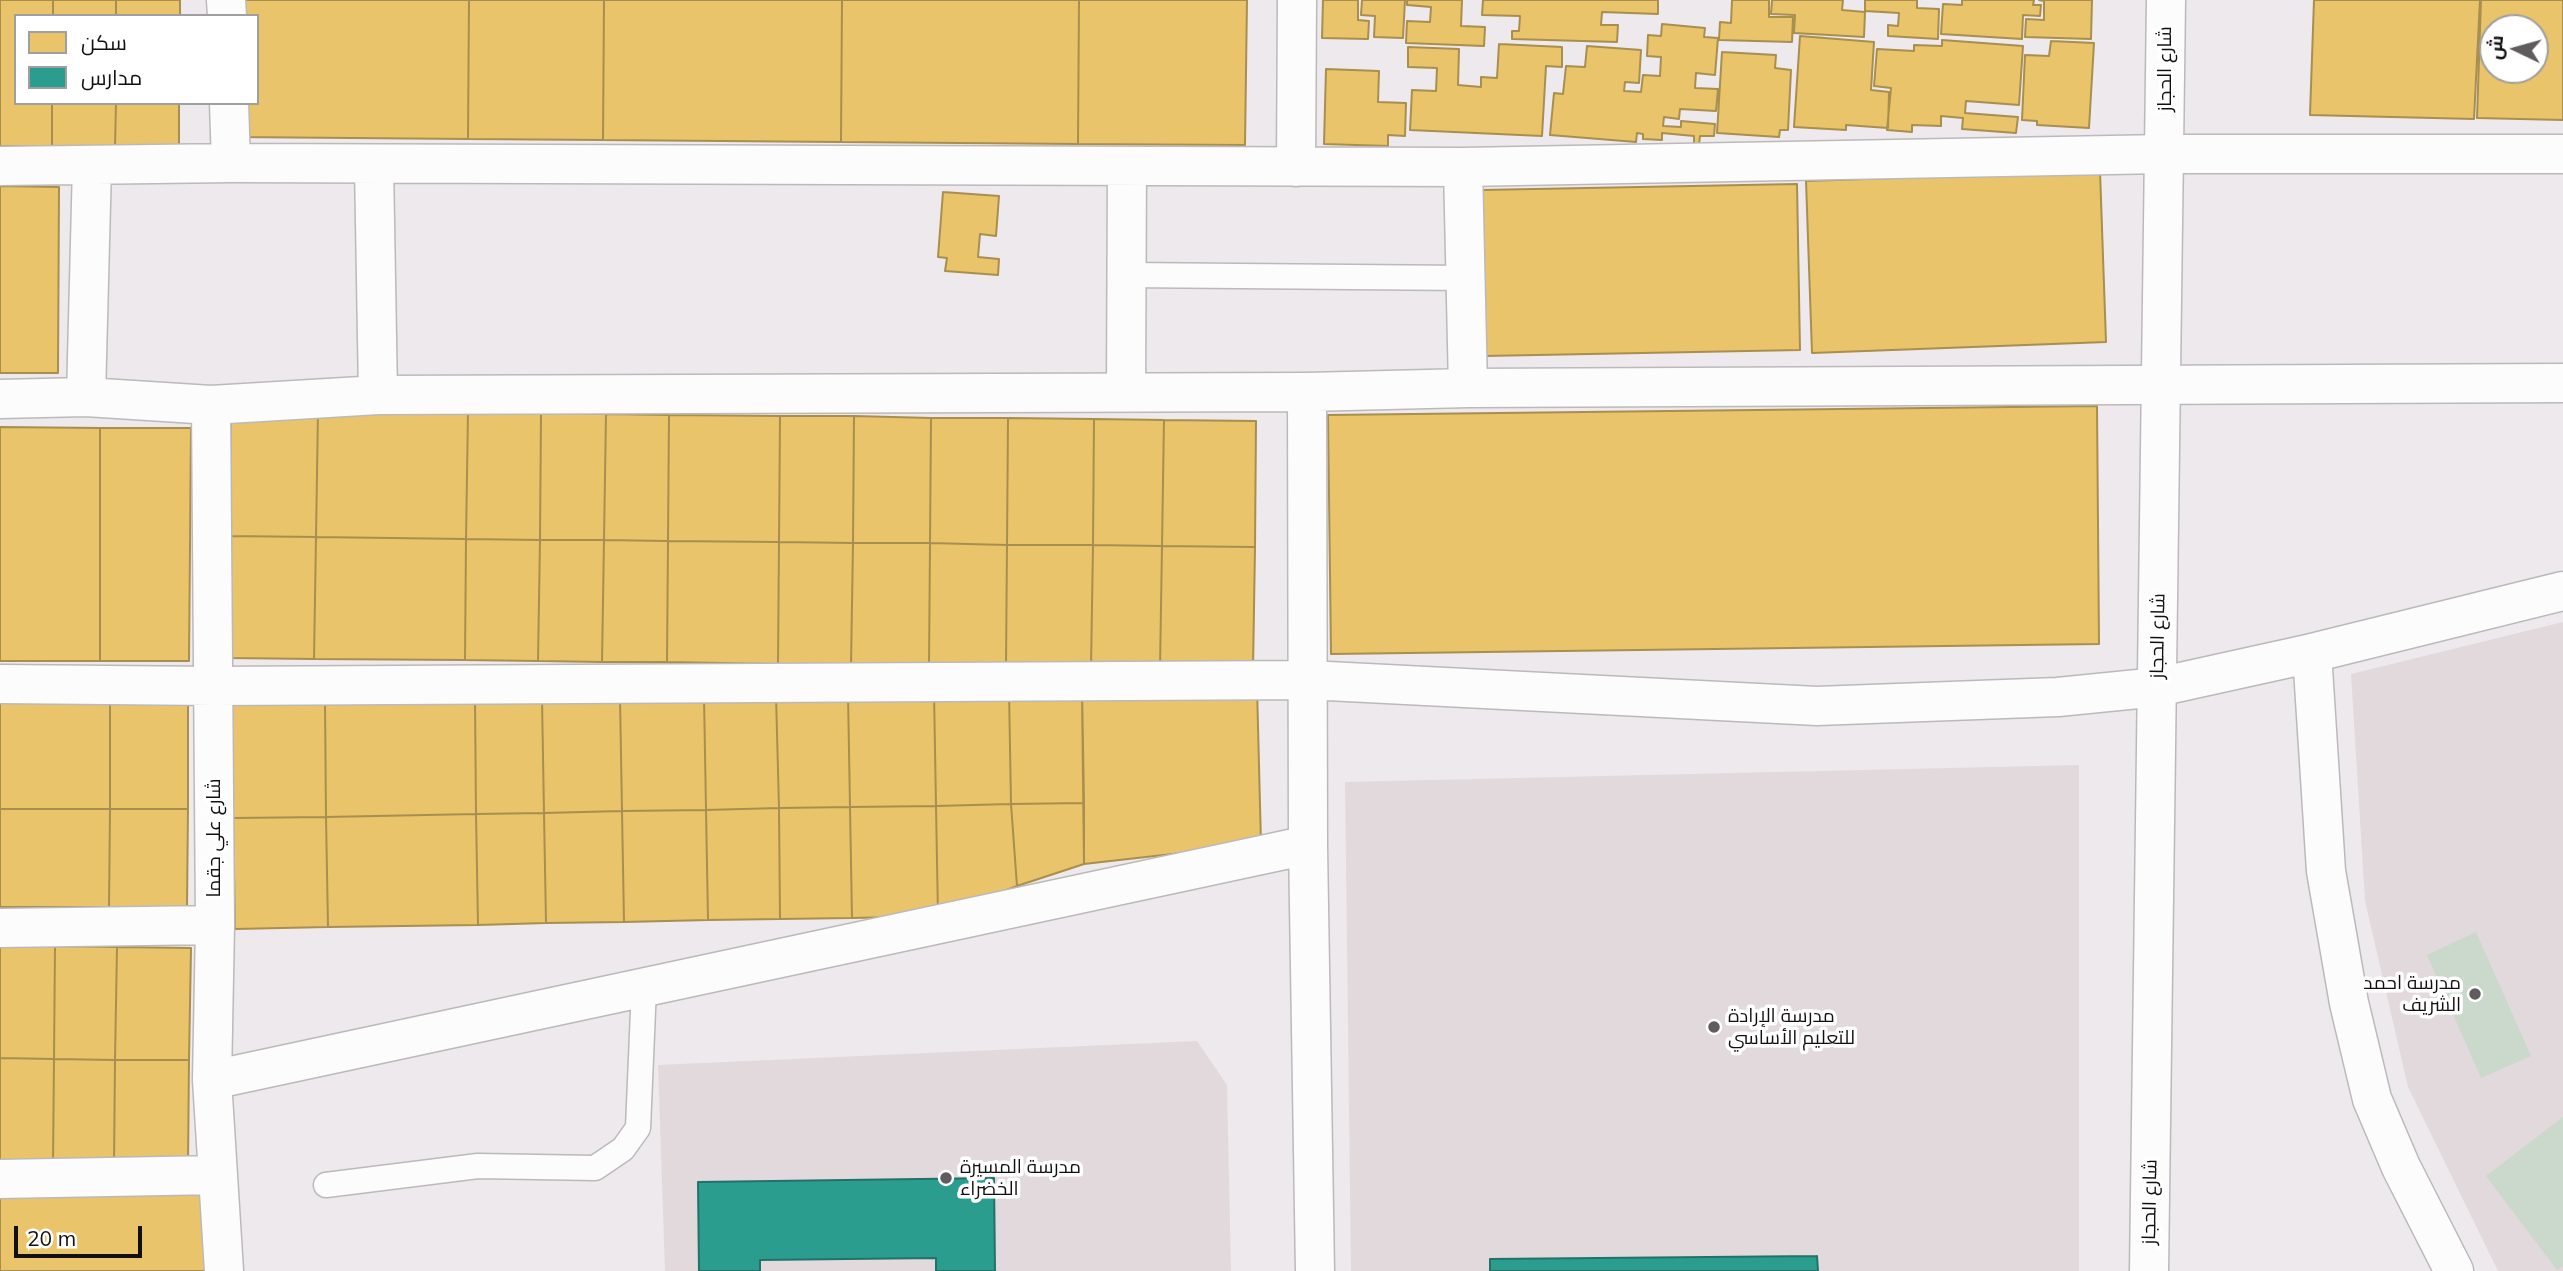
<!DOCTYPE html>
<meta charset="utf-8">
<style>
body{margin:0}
#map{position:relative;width:2563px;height:1271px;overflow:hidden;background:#eee9ec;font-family:Mulish,Cairo,sans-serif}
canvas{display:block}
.legend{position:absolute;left:14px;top:14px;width:245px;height:91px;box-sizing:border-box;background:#fff;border:2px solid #a09fa0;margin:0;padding:9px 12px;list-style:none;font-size:21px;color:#120f11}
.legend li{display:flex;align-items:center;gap:14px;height:35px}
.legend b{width:35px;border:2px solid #a09fa0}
.north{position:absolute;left:2479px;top:14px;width:70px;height:70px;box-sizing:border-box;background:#fff;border:2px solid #a09fa0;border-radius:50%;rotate:275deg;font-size:19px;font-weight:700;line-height:28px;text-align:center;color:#120f11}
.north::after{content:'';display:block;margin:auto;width:24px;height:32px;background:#5f5b5e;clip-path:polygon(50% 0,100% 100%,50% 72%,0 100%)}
.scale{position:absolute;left:14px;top:1226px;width:128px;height:32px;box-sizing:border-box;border:4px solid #120f11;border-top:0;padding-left:9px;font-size:21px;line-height:24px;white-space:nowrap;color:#120f11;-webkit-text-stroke:5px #fff;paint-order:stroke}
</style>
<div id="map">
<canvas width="2563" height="1271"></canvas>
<ul class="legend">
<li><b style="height:19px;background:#e9c46a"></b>سكن</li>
<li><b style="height:19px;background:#2a9d8f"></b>مدارس</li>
</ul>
<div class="north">ش</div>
<div class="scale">20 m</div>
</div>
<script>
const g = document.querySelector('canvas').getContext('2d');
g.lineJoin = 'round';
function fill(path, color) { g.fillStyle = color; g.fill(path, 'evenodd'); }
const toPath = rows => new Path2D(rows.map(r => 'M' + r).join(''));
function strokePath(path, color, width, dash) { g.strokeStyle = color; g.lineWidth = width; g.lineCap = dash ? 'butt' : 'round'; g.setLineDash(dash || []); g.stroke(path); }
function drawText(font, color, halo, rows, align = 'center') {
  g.font = font + ' Mulish,Cairo,sans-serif'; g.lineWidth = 7; g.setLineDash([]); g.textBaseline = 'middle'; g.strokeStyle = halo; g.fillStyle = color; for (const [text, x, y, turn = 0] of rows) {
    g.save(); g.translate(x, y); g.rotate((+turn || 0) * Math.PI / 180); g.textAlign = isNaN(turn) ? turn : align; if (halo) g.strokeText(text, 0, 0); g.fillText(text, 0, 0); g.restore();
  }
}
const built = toPath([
 [2563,622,2563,1271,2498,1271,2408,1087,2365,901,2351,674],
 [2079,765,2079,1271,1351,1271,1345,782],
 [1197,1041,1227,1085,1231,1271,665,1271,658,1065]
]);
const green = toPath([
 [2476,932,2531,1056,2481,1078,2427,955],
 [2563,1117,2563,1266,2557,1270,2486,1176]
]);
const homes = toPath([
 [0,0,53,0,53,16,16,16,16,103,52,103,52,147,0,146,0,0],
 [53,0,116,0,116,16,53,16,53,0],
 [116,0,180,0,180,16,116,16,116,0],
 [235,0,469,0,468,139,235,137,235,103,257,103,257,16,235,16,235,0],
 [469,0,604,0,603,140,468,139,469,0],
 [604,0,842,0,841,142,603,140,604,0],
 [842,0,1079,0,1078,144,841,142,842,0],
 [1079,0,1247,0,1245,145,1078,144,1079,0],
 [1323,0,1358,0,1358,20,1369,21,1368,39,1322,38,1323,0],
 [1362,0,1405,0,1403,38,1374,37,1375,16,1361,15,1362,0],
 [1407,0,1462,0,1461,26,1485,27,1484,46,1406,43,1407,21,1430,22,1431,7,1407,5,1407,0],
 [1483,0,1658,0,1658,14,1602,12,1601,25,1618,25,1617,42,1512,39,1512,31,1519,31,1520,16,1482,15,1483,0],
 [1732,0,1769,0,1769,17,1793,17,1792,42,1719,40,1720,22,1731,23,1732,0],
 [1772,0,1843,0,1842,10,1865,12,1864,37,1794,33,1795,15,1771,14,1772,0],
 [1865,0,1917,0,1917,8,1939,9,1938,39,1888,36,1888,25,1898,26,1899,13,1865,11,1865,0],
 [1962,0,2034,0,2033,5,2041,5,2040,16,2023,15,2022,39,1941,34,1943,4,1962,5,1962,0],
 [2039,0,2092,0,2091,39,2025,37,2026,19,2044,20,2044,1,2039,0],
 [2314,0,2480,0,2474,119,2310,115,2314,0],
 [2481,0,2563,0,2563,120,2477,118,2481,0],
 [2493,28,2535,28,2535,70,2493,70,2493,28],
 [1662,24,1705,28,1704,37,1718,38,1715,75,1696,73,1695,88,1718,89,1716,111,1680,109,1679,119,1664,117,1663,126,1681,127,1681,121,1715,124,1714,136,1700,136,1699,145,1694,144,1694,136,1662,133,1662,140,1643,139,1643,134,1637,133,1636,142,1550,135,1554,93,1563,94,1566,66,1585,67,1587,46,1641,50,1639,83,1625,82,1624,91,1641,92,1643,75,1660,76,1661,57,1647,56,1648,35,1661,36,1662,24],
 [1800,36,1874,42,1871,90,1889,92,1888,128,1846,125,1846,130,1794,127,1800,36],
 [1942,40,2023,46,2019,105,1966,101,1965,113,2018,117,2016,133,1962,129,1963,118,1941,116,1941,126,1912,125,1912,132,1887,130,1891,88,1874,86,1877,49,1914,51,1914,45,1942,46,1942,40],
 [2051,41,2094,43,2089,128,2037,125,2037,121,2022,120,2025,55,2049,56,2051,41],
 [1499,44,1562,47,1562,67,1546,66,1542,136,1410,130,1412,90,1436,91,1437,68,1408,67,1408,47,1459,49,1458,85,1481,87,1481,77,1497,78,1499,44],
 [1722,52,1776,55,1775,68,1791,70,1788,130,1780,130,1779,137,1717,133,1722,52],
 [1326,69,1379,71,1378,102,1406,103,1405,136,1388,135,1388,146,1324,144,1326,69],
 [52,103,116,103,115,147,52,147,52,103],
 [116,103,179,103,179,148,115,147,116,103],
 [2100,171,2106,342,1812,353,1806,181,2100,171],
 [1797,184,1800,350,1484,356,1481,190,1797,184],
 [0,186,59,187,58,373,0,373,0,186],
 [943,192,999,196,996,236,980,234,978,257,999,259,998,275,945,271,947,258,938,257,943,192],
 [2097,406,2099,644,1331,654,1328,415,2097,406],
 [231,410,318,411,316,537,229,536,231,410],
 [318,411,468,412,466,539,316,537,318,411],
 [468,412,541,413,540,540,466,539,468,412],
 [541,413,606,414,604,540,540,540,541,413],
 [606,414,669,415,668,541,604,540,606,414],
 [669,415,780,416,779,542,668,541,669,415],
 [780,416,854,416,853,543,779,542,780,416],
 [854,416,931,418,930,543,853,543,854,416],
 [931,418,1008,418,1007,545,930,543,931,418],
 [1008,418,1094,419,1093,545,1007,545,1008,418],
 [1094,419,1164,420,1162,546,1093,545,1094,419],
 [1164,420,1256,421,1255,547,1162,546,1164,420],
 [0,427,100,428,100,661,0,661,0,427],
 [100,428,191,428,189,661,100,661,100,428],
 [229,536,316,537,314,659,228,658,229,536],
 [316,537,466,539,465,660,314,659,316,537],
 [466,539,540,540,538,661,465,660,466,539],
 [540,540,604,540,602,662,538,661,540,540],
 [604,540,668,541,667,662,602,662,604,540],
 [668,541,779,542,778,664,667,662,668,541],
 [779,542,853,543,851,665,778,664,779,542],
 [853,543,930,543,929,665,851,665,853,543],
 [930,543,1007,545,1006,666,929,665,930,543],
 [1007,545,1093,545,1091,667,1006,666,1007,545],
 [1093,545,1162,546,1160,668,1091,667,1093,545],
 [1162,546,1255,547,1253,669,1160,668,1162,546],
 [1257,687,1261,844,1084,864,1082,690,1257,687],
 [1082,690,1084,803,1011,804,1009,691,1082,690],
 [1009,691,1011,804,936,806,934,692,1009,691],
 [934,692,936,806,850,807,848,694,934,692],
 [848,694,850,807,779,808,776,695,848,694],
 [776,695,779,808,706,810,704,696,776,695],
 [704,696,706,810,622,811,620,698,704,696],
 [620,698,622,811,544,813,542,699,620,698],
 [542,699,544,813,476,814,475,700,542,699],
 [475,700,476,814,326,817,325,703,475,700],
 [110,702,110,809,0,809,0,703,110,702],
 [110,702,188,702,188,809,110,809,110,702],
 [325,703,326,817,233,818,231,704,325,703],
 [1084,803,1084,864,1017,886,1011,804,1084,803],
 [1011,804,1017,886,938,916,936,806,1011,804],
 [936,806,938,916,852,918,850,807,936,806],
 [850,807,852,918,780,919,779,808,850,807],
 [779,808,780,919,708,920,706,810,779,808],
 [0,809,110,809,109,907,0,907,0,809],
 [110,809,188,809,187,907,109,907,110,809],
 [706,810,708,920,624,922,622,811,706,810],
 [622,811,624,922,546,923,544,813,622,811],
 [544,813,546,923,478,925,476,814,544,813],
 [476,814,478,925,328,927,326,817,476,814],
 [326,817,328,927,235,929,233,818,326,817],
 [0,946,55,946,54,1059,0,1058,0,946],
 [55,946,117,947,115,1060,54,1059,55,946],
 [117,947,191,948,189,1060,115,1060,117,947],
 [0,1058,54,1059,53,1164,0,1163,0,1058],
 [54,1059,115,1060,114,1164,53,1164,54,1059],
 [115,1060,189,1060,188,1165,114,1164,115,1060],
 [210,1190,211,1271,0,1271,0,1193,210,1190]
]);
const schools = toPath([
 [994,1178,995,1271,936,1271,936,1258,760,1260,760,1271,699,1271,698,1182,994,1178],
 [1817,1256,1818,1271,1490,1271,1490,1259,1817,1256]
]);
const lane = toPath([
 [1127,275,1465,278],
 [326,1185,478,1166,595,1168,623,1149,638,1128,644,987]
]);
const street = toPath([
 [226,0,227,16],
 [229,103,231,163],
 [374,164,378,395],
 [0,166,231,163,1463,167,2165,154,2563,154],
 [1296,167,1297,0],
 [1463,167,1468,388],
 [1126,390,1127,167],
 [1307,392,1308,845,1315,1271],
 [86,397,92,165],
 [0,399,86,397,211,405,378,395,1307,392,1468,388,2563,383],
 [211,405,215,925,212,1080,224,1271],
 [2312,653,2326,871,2349,1003,2372,1099,2401,1167,2454,1271],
 [0,684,214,686,1308,680,1817,706,2058,697,2158,687,2312,653,2563,591],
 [0,928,215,925],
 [212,1080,1308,845],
 [0,1179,217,1175]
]);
const secondary = toPath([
 [2149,1271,2166,0]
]);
const markers = [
 [2475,994,7,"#5f5b5e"],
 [1714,1027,7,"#5f5b5e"],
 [946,1178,7,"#5f5b5e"]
];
const streetNames = [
 ["شارع الحجاز",2165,69,-90],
 ["شارع الحجاز",2158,636,-89],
 ["شارع علي جقما",214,838,-90],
 ["شارع الحجاز",2150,1202,-89]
];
const poiNames = [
 ["مدرسة احمد",2461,983,"right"],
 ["الشريف",2461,1005,"right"],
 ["مدرسة الإرادة",1728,1016],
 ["للتعليم الأساسي",1728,1038],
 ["مدرسة المسيرة",960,1167],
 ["الخضراء",960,1189]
];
fill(built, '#e2d9dd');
fill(green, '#cbd8cc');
fill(homes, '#e9c46a');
strokePath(homes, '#a88e4f', 2);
fill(schools, '#2a9d8f');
strokePath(schools, '#237269', 2);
strokePath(lane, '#bcb9ba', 27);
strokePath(street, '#bcb9ba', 41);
strokePath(secondary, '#bcb9ba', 41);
strokePath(lane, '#fcfcfc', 24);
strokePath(street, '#fcfcfc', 38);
strokePath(secondary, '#fcfcfc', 38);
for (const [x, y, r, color] of markers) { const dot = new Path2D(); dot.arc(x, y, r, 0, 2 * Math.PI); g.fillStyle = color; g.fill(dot); strokePath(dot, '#fff', 2.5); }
drawText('19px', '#120f11', '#fff', streetNames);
drawText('19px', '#120f11', '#fff', poiNames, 'left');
</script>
